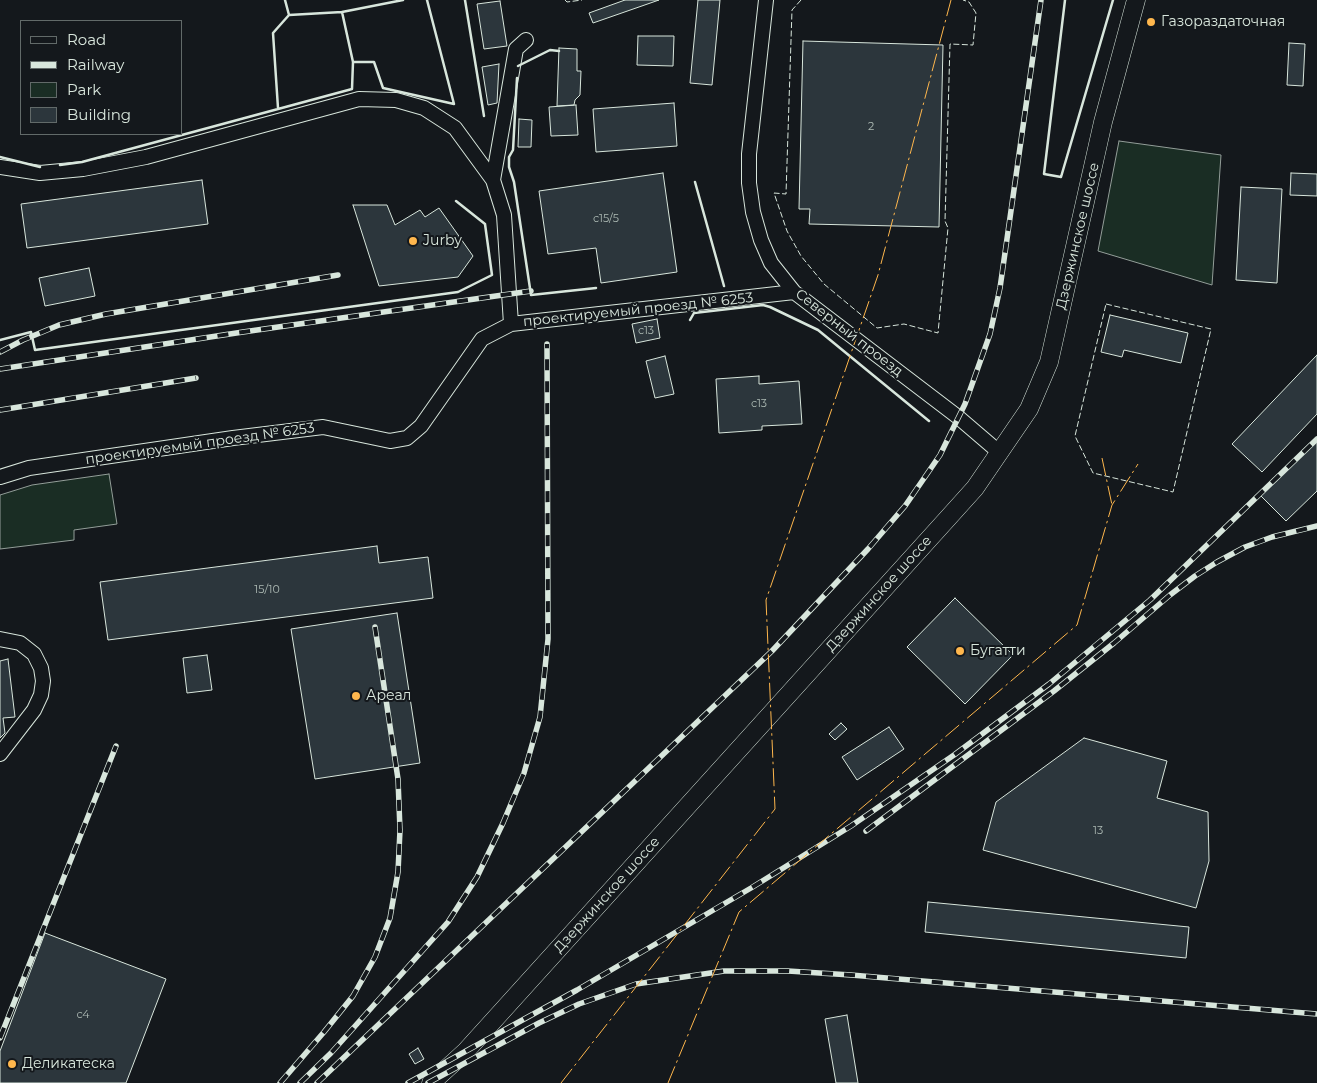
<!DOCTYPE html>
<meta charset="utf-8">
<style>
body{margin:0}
#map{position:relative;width:1317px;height:1083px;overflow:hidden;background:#14181c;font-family:Montserrat,sans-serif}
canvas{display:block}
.legend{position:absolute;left:20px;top:20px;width:162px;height:115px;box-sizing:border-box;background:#14181c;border:1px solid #626a69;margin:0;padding:6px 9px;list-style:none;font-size:15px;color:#d8e6dc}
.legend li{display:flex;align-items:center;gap:10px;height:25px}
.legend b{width:25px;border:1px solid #626a69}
</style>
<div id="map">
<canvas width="1317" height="1083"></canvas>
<ul class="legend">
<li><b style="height:6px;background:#14181c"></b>Road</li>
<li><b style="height:6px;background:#d8e6dc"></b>Railway</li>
<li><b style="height:14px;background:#1a2d24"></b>Park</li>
<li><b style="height:14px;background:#2c363c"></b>Building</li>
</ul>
</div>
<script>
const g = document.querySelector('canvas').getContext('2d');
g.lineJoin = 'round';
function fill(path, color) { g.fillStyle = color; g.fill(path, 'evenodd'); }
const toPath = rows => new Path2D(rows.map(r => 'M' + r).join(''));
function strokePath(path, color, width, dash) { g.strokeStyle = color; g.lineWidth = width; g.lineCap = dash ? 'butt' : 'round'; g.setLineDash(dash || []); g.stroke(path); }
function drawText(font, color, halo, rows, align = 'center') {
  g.font = font + ' Montserrat,sans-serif'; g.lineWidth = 4; g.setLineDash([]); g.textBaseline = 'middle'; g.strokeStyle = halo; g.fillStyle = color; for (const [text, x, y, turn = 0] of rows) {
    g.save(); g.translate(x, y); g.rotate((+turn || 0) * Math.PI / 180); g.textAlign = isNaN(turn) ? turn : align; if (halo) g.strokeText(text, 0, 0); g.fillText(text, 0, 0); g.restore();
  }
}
const green = toPath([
 [1119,141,1221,155,1212,285,1098,251,1119,141],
 [109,474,117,524,74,530,74,540,0,549,0,495,32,485,109,474]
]);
const building = toPath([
 [625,0,659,0,593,23,589,13,625,0],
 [698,0,720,0,712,85,690,83,698,0],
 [500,1,507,46,484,49,477,4,500,1],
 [638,36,674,36,673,66,637,65,638,36],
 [803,41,943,45,939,227,809,224,810,209,799,209,803,41],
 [1289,43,1305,44,1303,86,1287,85,1289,43],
 [559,48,577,49,577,71,581,71,580,95,575,100,574,105,557,106,559,48],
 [499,64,497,103,488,105,482,67,499,64],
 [674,103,677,146,596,152,593,109,674,103],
 [576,105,578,135,551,136,549,107,576,105],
 [519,119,532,120,531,147,518,147,519,119],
 [663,173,677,272,601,283,596,248,548,254,539,191,663,173],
 [1291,173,1317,174,1317,196,1290,195,1291,173],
 [202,180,208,224,27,248,21,204,202,180],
 [1241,187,1282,189,1277,283,1236,280,1241,187],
 [353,205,387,205,395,225,420,210,425,217,439,208,473,256,458,277,379,286,353,205],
 [89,268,95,296,45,306,39,278,89,268],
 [1110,315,1188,333,1181,363,1124,350,1122,357,1101,352,1110,315],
 [657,319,660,338,636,343,632,324,657,319],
 [1317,355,1317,414,1262,472,1232,444,1317,355],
 [665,356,674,394,655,398,646,361,665,356],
 [759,376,759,384,799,381,802,424,762,426,762,430,719,433,716,379,759,376],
 [1317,441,1317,491,1286,521,1260,495,1317,441],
 [377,546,379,563,428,557,433,598,108,640,100,582,377,546],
 [955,598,1013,655,965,704,907,647,955,598],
 [397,613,420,763,315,779,291,629,397,613],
 [207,655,212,690,187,693,183,658,207,655],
 [8,659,15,717,3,718,5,733,0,738,0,661,8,659],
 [841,723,847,729,835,740,829,734,841,723],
 [889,727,904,749,857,780,842,757,889,727],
 [1084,738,1167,761,1157,798,1208,812,1209,861,1196,908,983,850,996,802,1084,738],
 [928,902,1189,927,1186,958,925,932,928,902],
 [45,933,166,979,126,1083,0,1083,0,1051,45,933],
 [847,1015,858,1083,836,1083,825,1019,847,1015],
 [418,1048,424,1059,415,1064,409,1054,418,1048]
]);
const minor = toPath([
 [766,0,749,154,749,183,753,212,761,240,771,263,794,292,958,417,1000,453],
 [0,167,40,173,83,169,146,157,359,99,396,100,424,108,455,128,493,180,504,215,511,324],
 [493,180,516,49,526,40],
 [0,477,29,468,233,438,323,427,390,441,407,438,421,426,482,339,511,324,794,292],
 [0,639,20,643,34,654,41,668,43,681,41,695,34,710,0,754]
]);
const major = toPath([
 [431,1083,465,1052,948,518,975,488,1029,409,1049,362,1103,122,1136,0]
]);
const rail = toPath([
 [0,352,23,340,59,325,106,314,338,275],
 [0,369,243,332,531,291],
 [0,410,196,378],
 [866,831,1054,691,1114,643,1170,595,1195,576,1217,562,1245,547,1272,537,1317,526],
 [0,1038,116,746],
 [280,1083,324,1032,353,996,375,957,390,918,398,872,400,830,398,779,375,627],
 [300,1083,331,1053,448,922,477,877,503,823,524,773,540,717,548,639,547,344],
 [317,1083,772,651,868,549,905,506,940,455,965,404,990,334,1000,288,1041,0],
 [408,1083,577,990,751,888,851,826,954,755,1049,684,1150,600,1317,439],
 [428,1083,539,1023,579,1004,636,984,724,971,788,971,851,975,1317,1014]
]);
const fence = toPath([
 [565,0,567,2,582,0],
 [801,0,792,10,786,194,774,193,787,231,801,256,824,284,877,328,904,324,938,333,948,228,945,221,950,44,973,45,976,13,969,2,963,0],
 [1106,304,1211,329,1173,492,1093,473,1075,436,1106,304]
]);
const wall = toPath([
 [285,0,289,15],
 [465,0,484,116],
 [1065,0,1044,174,1061,177,1113,0],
 [353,62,374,62,383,88,454,104,427,0],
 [518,66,550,50,559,51],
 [517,78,513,150,509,157,509,167,514,182,531,295,596,288],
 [278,108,273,33,289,15,342,12,403,0],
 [0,157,40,167],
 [60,165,82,162,352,89,353,62,342,12],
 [695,182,724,286],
 [690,320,694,313,763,305,770,307,818,330,929,421],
 [0,340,31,332,35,350,458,292,492,275,485,224,456,201]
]);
const power = toPath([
 [1102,458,1112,505],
 [561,1083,775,809,766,600,878,275,951,0],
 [668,1083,739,912,1077,625,1112,505,1138,464]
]);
const markers = [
 [1151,22,5,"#ffb74d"],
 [413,241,5,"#ffb74d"],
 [960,651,5,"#ffb74d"],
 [356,696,5,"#ffb74d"],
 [12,1064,5,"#ffb74d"]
];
const numberNames = [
 ["2",871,127],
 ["с15/5",606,219],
 ["с13",646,331],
 ["с13",759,404],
 ["15/10",267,590],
 ["13",1098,831],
 ["с4",83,1015]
];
const poiNames = [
 ["Газораздаточная",1161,22],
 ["Jurby",423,241],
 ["Бугатти",970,651],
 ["Ареал",366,696],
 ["Деликатеска",22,1064]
];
const streetNames = [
 ["Дзержинское шоссе",1078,236,-77],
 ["проектируемый проезд № 6253",638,310,-6],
 ["Северный проезд",849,333,38],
 ["проектируемый проезд № 6253",200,444,-8],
 ["Дзержинское шоссе",879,594,-48],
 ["Дзержинское шоссе",607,895,-48]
];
fill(green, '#1a2d24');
strokePath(green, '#939e99', 1);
fill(building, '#2c363c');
strokePath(building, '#d8e6dc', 1);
strokePath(minor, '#d8e6dc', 16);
strokePath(major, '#d8e6dc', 19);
strokePath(minor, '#14181c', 14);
strokePath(major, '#14181c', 18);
strokePath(rail, '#d8e6dc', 5.5);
strokePath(rail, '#14181c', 4, [11]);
strokePath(fence, '#d8e6dc', 1, [6, 2.5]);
strokePath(wall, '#d8e6dc', 2.5);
strokePath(power, '#ffb74d', 1, [18, 4, 2.5, 4]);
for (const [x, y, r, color] of markers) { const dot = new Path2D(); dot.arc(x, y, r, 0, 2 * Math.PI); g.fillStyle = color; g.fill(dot); strokePath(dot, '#14181c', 2); }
drawText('11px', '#adbab4', null, numberNames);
drawText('14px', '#d8e6dc', '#14181c', poiNames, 'left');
drawText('14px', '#d8e6dc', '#14181c', streetNames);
</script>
